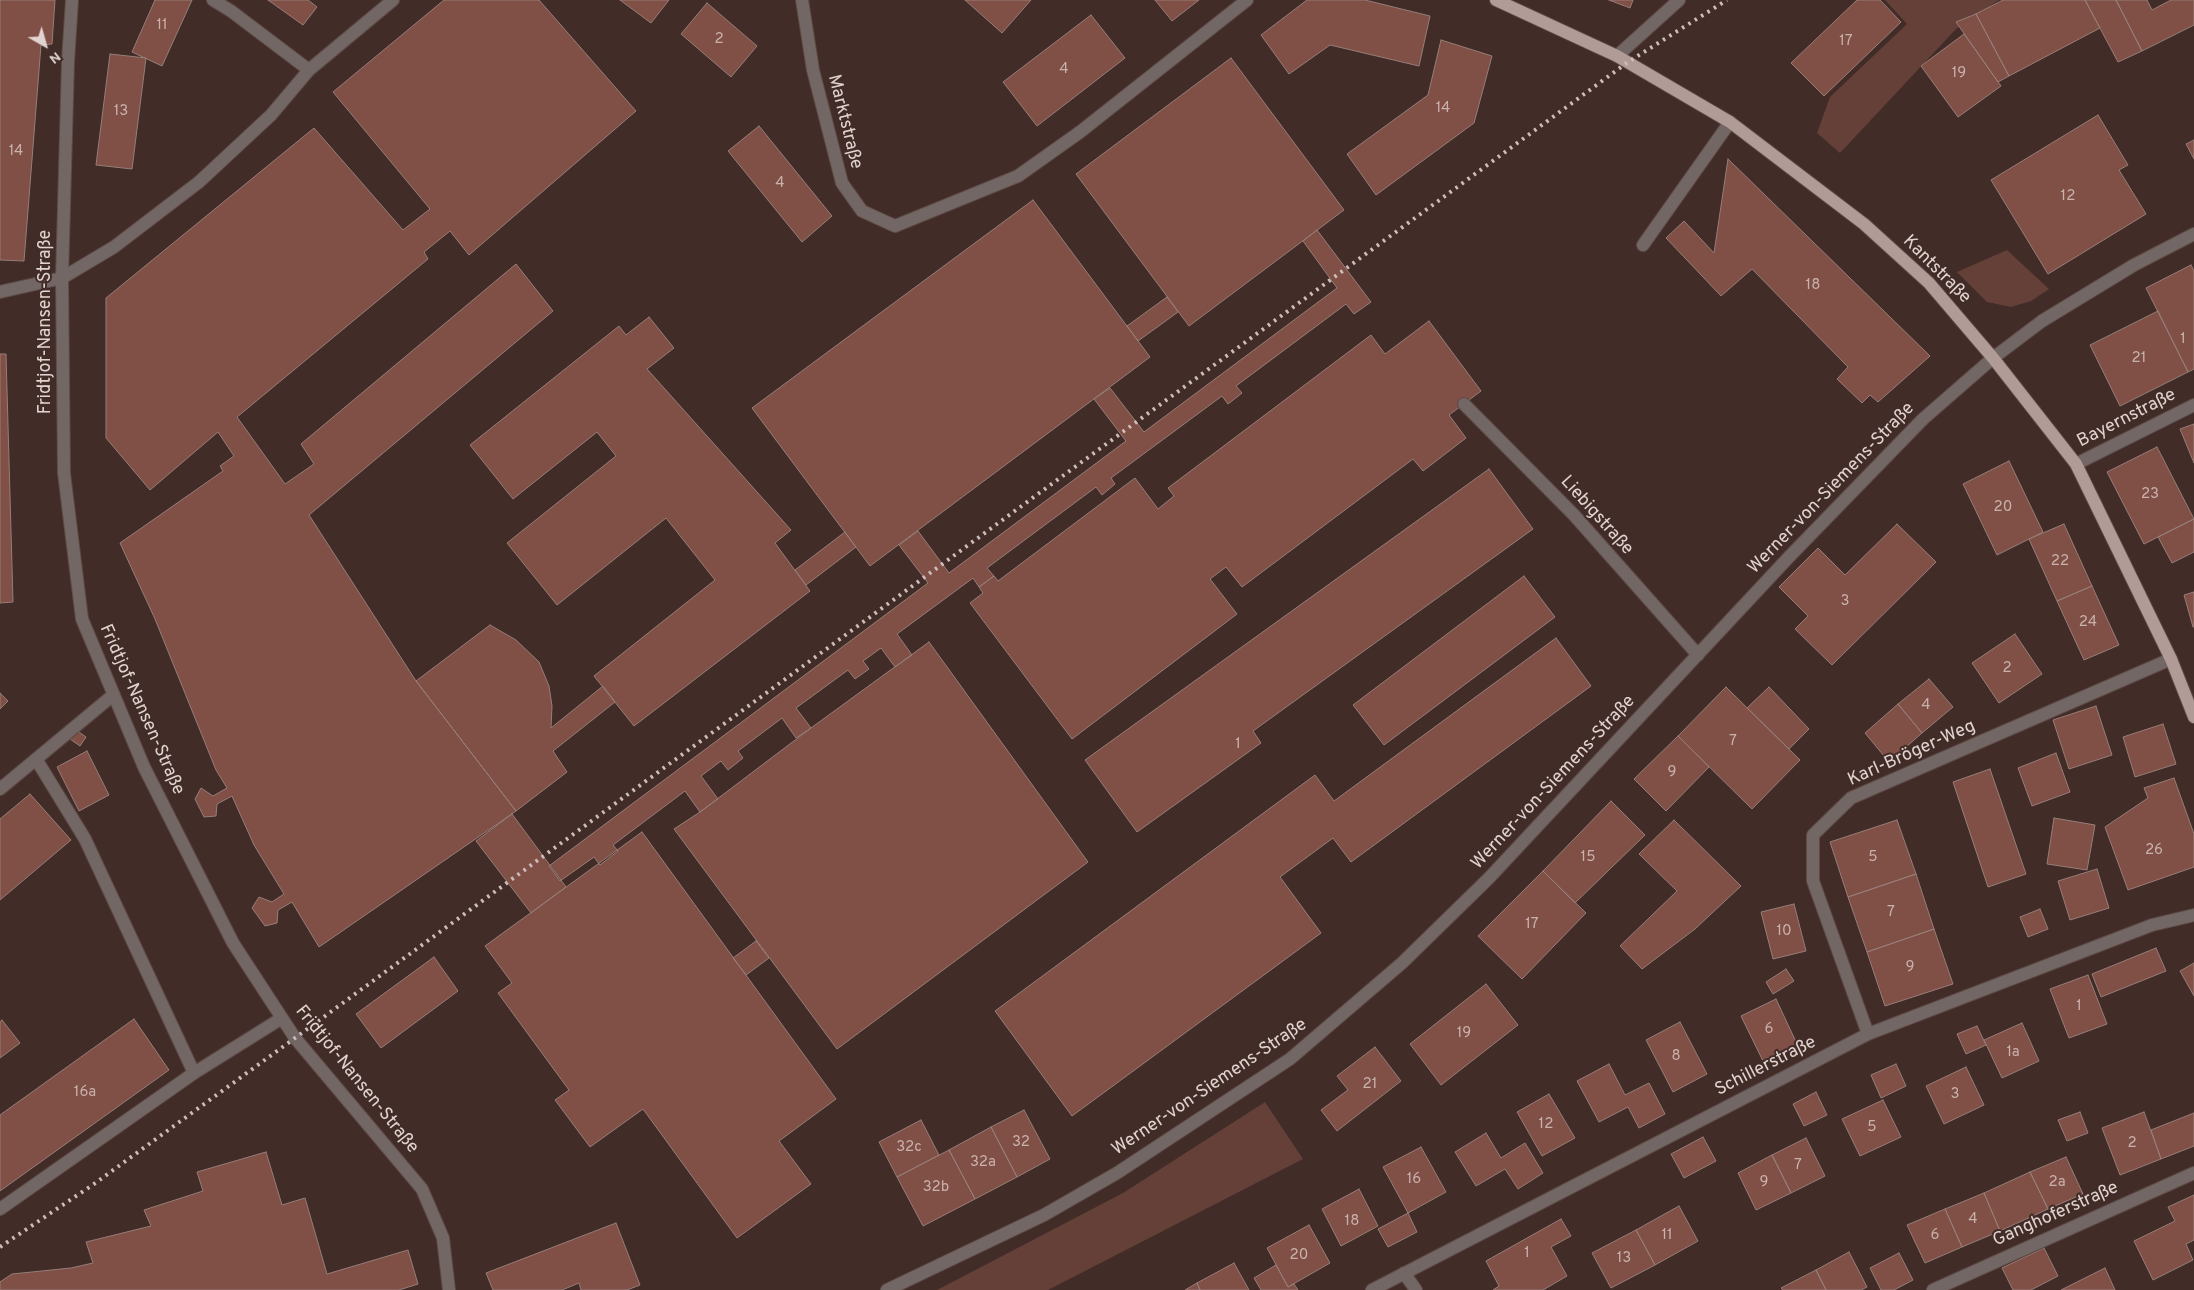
<!DOCTYPE html>
<meta charset="utf-8">
<style>
body{margin:0}
#map{position:relative;width:2194px;height:1290px;overflow:hidden;background:#412c28;font-family:Overpass,sans-serif}
canvas{display:block}
.north{position:absolute;left:20px;top:20px;width:50px;height:50px;-webkit-text-stroke:4px #412c28;paint-order:stroke;rotate:142deg;font-size:14px;font-weight:700;line-height:20px;text-align:center;color:#e1d3d0}
.north::after{content:'';display:block;margin:auto;width:18px;height:22px;background:#e1d3d0;clip-path:polygon(50% 0,100% 100%,50% 72%,0 100%)}
</style>
<div id="map">
<canvas width="2194" height="1290"></canvas>
<div class="north">N</div>
</div>
<script>
const g = document.querySelector('canvas').getContext('2d');
g.lineJoin = 'round';
function fill(path, color) { g.fillStyle = color; g.fill(path, 'evenodd'); }
const toPath = rows => new Path2D(rows.map(r => 'M' + r).join(''));
function strokePath(path, color, width, dash) { g.strokeStyle = color; g.lineWidth = width; g.lineCap = dash ? 'butt' : 'round'; g.setLineDash(dash || []); g.stroke(path); }
function drawText(font, color, halo, rows, align = 'center') {
  g.font = font + ' Overpass,sans-serif'; g.lineWidth = 4; g.setLineDash([]); g.textBaseline = 'middle'; g.strokeStyle = halo; g.fillStyle = color; for (const [text, x, y, turn = 0] of rows) {
    g.save(); g.translate(x, y); g.rotate((+turn || 0) * Math.PI / 180); g.textAlign = isNaN(turn) ? turn : align; if (halo) g.strokeText(text, 0, 0); g.fillText(text, 0, 0); g.restore();
  }
}
const green = toPath([
 [1885,0,1999,0,1956,29,1840,153,1817,133,1830,97,1907,24],
 [2007,250,2049,289,2031,301,2011,307,1987,302,1957,272],
 [1265,1102,1303,1159,1048,1290,937,1290,1123,1193]
]);
const building = toPath([
 [0,0,55,0,52,44,41,45,24,261,0,260,0,0],
 [155,0,192,0,162,66,132,52,155,0],
 [268,0,308,0,317,7,303,25,268,0],
 [444,0,539,0,636,111,469,255,450,231,424,252,428,259,237,417,285,484,314,464,301,444,516,264,553,311,309,515,416,681,516,811,319,947,292,902,278,910,277,923,265,926,252,908,259,897,272,902,284,894,254,845,232,796,217,804,216,816,204,817,195,799,201,788,213,796,227,788,216,770,155,619,120,543,223,471,220,466,234,456,218,432,150,490,106,438,106,298,314,128,403,230,430,209,333,92,444,0],
 [620,0,669,0,651,23,620,0],
 [965,0,1031,0,1002,33,965,0],
 [1155,0,1199,0,1172,21,1155,0],
 [1307,0,1365,0,1430,16,1419,66,1330,45,1289,74,1261,35,1307,0],
 [1609,0,1633,0,1630,8,1609,0],
 [1857,0,1880,0,1901,22,1824,96,1791,63,1857,0],
 [2003,0,2085,0,2100,28,2009,76,1976,14,2003,0],
 [2085,0,2116,0,2142,51,2118,62,2085,0],
 [2116,0,2147,0,2152,10,2171,0,2194,0,2194,25,2142,51,2116,0],
 [707,3,757,46,731,77,681,34,707,3],
 [1976,14,2009,76,1998,82,1956,22,1976,14],
 [1091,15,1125,58,1037,126,1003,82,1091,15],
 [1964,34,2001,86,1958,117,1921,66,1964,34],
 [1441,40,1492,56,1474,123,1376,195,1347,154,1428,95,1441,40],
 [110,54,146,58,132,169,96,165,110,54],
 [1231,58,1344,210,1189,326,1076,174,1231,58],
 [2098,115,2128,165,2119,170,2146,214,2048,274,1991,180,2098,115],
 [759,126,832,216,802,242,728,151,759,126],
 [2194,140,2194,159,2186,144,2194,140],
 [1728,159,1930,356,1878,402,1870,395,1862,403,1837,379,1848,367,1752,269,1721,296,1666,238,1684,221,1714,253,1728,159],
 [1033,200,1150,357,870,566,752,408,1033,200],
 [1317,230,1371,302,1354,314,1346,304,1236,386,1242,393,1228,404,1222,396,1111,478,1115,484,1102,495,1096,487,987,568,994,576,979,587,973,578,897,634,912,655,895,667,881,648,863,661,869,669,855,679,848,670,796,708,811,728,796,738,782,718,738,751,743,758,728,770,721,761,701,776,718,799,700,812,685,791,613,845,618,851,600,865,594,857,560,881,549,866,928,583,899,545,918,531,949,573,1126,441,1094,399,1110,388,1144,432,1337,288,1303,241,1317,230],
 [2191,265,2194,271,2194,369,2188,372,2146,288,2191,265],
 [1167,297,1178,312,1138,341,1127,326,1167,297],
 [2158,311,2188,372,2120,406,2090,345,2158,311],
 [649,317,674,348,647,369,791,530,775,543,810,591,634,726,594,676,715,580,666,518,557,605,507,543,616,456,597,432,513,499,470,445,619,326,626,335,649,317],
 [1429,321,1481,391,1449,415,1466,438,1423,471,1413,459,1242,587,1226,567,1210,579,1237,614,1072,739,970,603,983,593,979,587,994,576,998,581,1135,478,1158,509,1174,496,1168,488,1371,335,1385,354,1429,321],
 [0,354,6,354,13,602,0,603,0,354],
 [2194,424,2194,463,2180,429,2194,424],
 [2157,447,2194,519,2144,544,2107,472,2157,447],
 [2009,461,2043,532,1997,555,1963,484,2009,461],
 [1489,469,1533,529,1253,731,1261,743,1137,832,1085,760,1489,469],
 [2194,519,2194,552,2172,563,2158,537,2194,519],
 [1897,524,1936,562,1832,665,1795,629,1808,616,1779,587,1818,548,1845,575,1897,524],
 [2064,524,2092,586,2057,601,2029,539,2064,524],
 [845,532,856,547,806,585,795,570,845,532],
 [1524,576,1555,617,1384,745,1353,705,1524,576],
 [2092,586,2119,645,2084,660,2057,601,2092,586],
 [2194,592,2194,627,2193,627,2184,595,2194,592],
 [490,625,516,640,539,662,549,686,552,706,551,728,603,686,615,702,553,751,567,772,516,811,416,681,490,625],
 [2015,634,2042,674,1999,703,1972,663,2015,634],
 [1556,638,1591,686,1351,862,1333,838,1280,877,1321,933,1072,1116,995,1011,1315,775,1334,801,1556,638],
 [929,642,1088,862,837,1049,674,829,700,812,811,728,929,642],
 [1929,679,1953,707,1922,733,1898,704,1929,679],
 [1726,687,1800,760,1752,809,1678,736,1726,687],
 [1769,687,1809,729,1789,749,1747,708,1769,687],
 [0,693,8,701,0,709,0,693],
 [1898,704,1922,733,1889,762,1865,733,1898,704],
 [2096,706,2112,755,2069,769,2053,720,2096,706],
 [2163,724,2176,764,2135,777,2123,737,2163,724],
 [76,730,86,737,80,746,70,739,76,730],
 [1678,736,1709,767,1666,811,1634,779,1678,736],
 [87,751,109,795,79,811,57,767,87,751],
 [2056,753,2070,792,2032,806,2018,768,2056,753],
 [1990,769,2026,874,1988,887,1953,782,1990,769],
 [2174,778,2194,834,2194,867,2128,890,2105,827,2148,798,2144,788,2174,778],
 [30,794,71,840,0,900,0,819,30,794],
 [1611,801,1645,835,1575,903,1543,871,1611,801],
 [512,814,566,887,531,913,476,841,512,814],
 [2054,818,2095,825,2087,870,2047,864,2054,818],
 [1674,820,1741,886,1695,929,1642,969,1620,946,1677,891,1639,854,1674,820],
 [1897,820,1916,874,1848,897,1830,842,1897,820],
 [642,832,836,1099,779,1141,811,1184,737,1238,643,1109,590,1147,555,1100,569,1090,498,993,512,983,485,946,642,832],
 [2097,869,2109,908,2070,920,2058,881,2097,869],
 [1543,871,1586,913,1522,979,1478,936,1543,871],
 [1916,874,1934,929,1867,952,1848,897,1916,874],
 [1794,904,1806,951,1773,959,1761,912,1794,904],
 [2040,909,2048,929,2028,937,2020,917,2040,909],
 [1934,929,1953,984,1885,1006,1867,952,1934,929],
 [756,941,769,958,746,975,733,958,756,941],
 [2156,948,2166,971,2101,997,2092,974,2156,948],
 [434,957,458,991,381,1048,356,1014,434,957],
 [2194,963,2194,996,2180,971,2194,963],
 [1786,969,1794,981,1773,994,1766,982,1786,969],
 [2088,975,2107,1024,2069,1038,2050,989,2088,975],
 [1486,984,1518,1025,1441,1085,1410,1044,1486,984],
 [1776,999,1797,1044,1763,1061,1741,1016,1776,999],
 [134,1019,169,1070,0,1191,0,1115,134,1019],
 [2,1020,20,1043,0,1058,0,1022,2,1020],
 [1680,1022,1707,1074,1673,1092,1646,1040,1680,1022],
 [2022,1023,2039,1061,2002,1078,1984,1040,2022,1023],
 [1977,1026,1986,1045,1966,1054,1957,1034,1977,1026],
 [1375,1047,1401,1081,1337,1131,1321,1110,1348,1090,1337,1076,1375,1047],
 [1609,1064,1625,1095,1649,1083,1665,1114,1639,1128,1628,1107,1599,1122,1577,1081,1609,1064],
 [1896,1064,1906,1086,1881,1098,1871,1075,1896,1064],
 [1966,1067,1984,1105,1944,1124,1926,1086,1966,1067],
 [1816,1092,1827,1115,1804,1126,1793,1104,1816,1092],
 [1549,1094,1575,1138,1542,1156,1517,1112,1549,1094],
 [1883,1100,1901,1137,1860,1156,1842,1119,1883,1100],
 [1024,1110,1050,1159,1017,1177,991,1127,1024,1110],
 [2080,1112,2088,1133,2067,1141,2058,1120,2080,1112],
 [2144,1112,2161,1159,2120,1175,2102,1128,2144,1112],
 [2194,1113,2194,1146,2161,1159,2151,1130,2194,1113],
 [921,1120,939,1155,897,1177,879,1142,921,1120],
 [991,1127,1017,1177,975,1199,949,1150,991,1127],
 [1486,1133,1501,1158,1525,1143,1543,1173,1518,1189,1505,1169,1476,1186,1455,1152,1486,1133],
 [1703,1137,1716,1161,1684,1178,1671,1154,1703,1137],
 [1806,1138,1825,1176,1791,1193,1772,1155,1806,1138],
 [1421,1147,1446,1192,1408,1213,1383,1167,1421,1147],
 [949,1150,975,1199,923,1226,897,1177,949,1150],
 [266,1152,282,1205,305,1198,327,1274,408,1250,418,1284,399,1290,0,1290,0,1282,12,1274,71,1268,93,1263,86,1242,151,1226,144,1210,203,1191,197,1172,266,1152],
 [1772,1155,1791,1193,1756,1210,1738,1173,1772,1155],
 [2066,1157,2083,1194,2048,1209,2030,1172,2066,1157],
 [2030,1172,2048,1209,2000,1231,1984,1193,2030,1172],
 [1359,1189,1378,1226,1341,1246,1322,1209,1359,1189],
 [1984,1193,2000,1231,1962,1247,1945,1209,1984,1193],
 [2194,1195,2194,1240,2186,1244,2193,1260,2153,1280,2134,1241,2175,1221,2168,1207,2194,1195],
 [1679,1206,1698,1241,1655,1265,1636,1230,1679,1206],
 [1945,1209,1962,1247,1925,1263,1907,1225,1945,1209],
 [1408,1213,1417,1232,1388,1247,1378,1229,1408,1213],
 [1561,1219,1571,1236,1551,1247,1567,1276,1543,1290,1493,1290,1499,1286,1486,1261,1561,1219],
 [616,1223,640,1285,627,1290,581,1290,579,1283,562,1290,493,1290,486,1273,616,1223],
 [1309,1225,1330,1263,1288,1287,1267,1248,1309,1225],
 [1636,1230,1655,1265,1611,1288,1592,1253,1636,1230],
 [2044,1248,2058,1276,2031,1290,2013,1290,2002,1268,2044,1248],
 [1849,1252,1867,1287,1861,1290,1826,1290,1816,1270,1849,1252],
 [1899,1253,1913,1280,1894,1290,1881,1290,1870,1268,1899,1253],
 [1234,1263,1249,1290,1200,1290,1197,1283,1234,1263],
 [1276,1265,1288,1287,1294,1284,1298,1290,1261,1290,1254,1278,1276,1265],
 [2105,1268,2115,1290,2061,1290,2105,1268],
 [1816,1270,1826,1290,1783,1290,1781,1288,1816,1270],
 [1197,1283,1200,1290,1185,1290,1197,1283]
]);
const minor = toPath([
 [72,0,68,61,62,278,64,473,82,619,144,767,233,943,295,1038,422,1189,443,1238,449,1290],
 [213,0,231,11,309,70,393,0],
 [802,0,813,70,842,183,862,211,895,226,1018,176,1080,132,1247,0],
 [1617,56,1679,0],
 [1643,245,1730,122],
 [0,292,62,278,114,247,199,182,271,115,309,70],
 [1464,404,1574,515,1698,655],
 [2076,464,2194,405],
 [0,789,112,696],
 [1868,1034,1813,881,1813,835,1851,798,2171,659],
 [194,1073,282,1018],
 [0,1209,194,1073,85,839,36,759],
 [1404,1273,1416,1290],
 [887,1290,1044,1215,1117,1173,1290,1059,1402,963,1489,878,1788,558,1923,419,1993,358,2042,321,2134,265,2194,234],
 [1372,1290,1868,1034,2152,925,2194,915],
 [1933,1290,2194,1173]
]);
const major = toPath([
 [1496,0,1617,56,1730,122,1864,224,1929,283,1993,358,2076,464,2171,659,2194,717]
]);
const rail = toPath([
 [0,1247,94,1184,295,1038,1628,62,1727,0]
]);
const numberNames = [
 ["11",162,26],
 ["2",719,40],
 ["17",1846,42],
 ["4",1064,70],
 ["19",1959,74],
 ["14",1443,109],
 ["13",121,112],
 ["14",16,152],
 ["4",780,184],
 ["12",2068,197],
 ["18",1813,286],
 ["1",2183,340],
 ["21",2139,359],
 ["23",2150,495],
 ["20",2003,508],
 ["22",2060,562],
 ["3",1845,602],
 ["24",2088,623],
 ["2",2007,669],
 ["4",1926,706],
 ["7",1733,742],
 ["1",1238,745],
 ["9",1672,773],
 ["26",2154,851],
 ["15",1588,858],
 ["5",1873,858],
 ["7",1891,913],
 ["17",1532,925],
 ["10",1784,932],
 ["9",1910,968],
 ["1",2079,1007],
 ["6",1769,1030],
 ["19",1464,1034],
 ["1a",2013,1053],
 ["8",1676,1057],
 ["21",1370,1085],
 ["16a",85,1093],
 ["3",1955,1095],
 ["12",1546,1125],
 ["5",1872,1128],
 ["32",1021,1143],
 ["2",2132,1144],
 ["32c",909,1148],
 ["32a",983,1163],
 ["7",1798,1166],
 ["16",1414,1180],
 ["9",1764,1183],
 ["2a",2057,1183],
 ["32b",936,1188],
 ["4",1973,1220],
 ["18",1352,1222],
 ["11",1667,1236],
 ["6",1935,1236],
 ["1",1527,1254],
 ["20",1299,1256],
 ["13",1624,1259]
];
const streetNames = [
 ["Marktstraße",844,122,76],
 ["Kantstraße",1936,270,45],
 ["Fridtjof-Nansen-Straße",46,322,-90],
 ["Bayernstraße",2127,419,-27],
 ["Werner-von-Siemens-Straße",1832,489,-46],
 ["Liebigstraße",1596,516,48],
 ["Fridtjof-Nansen-Straße",141,710,66],
 ["Karl-Bröger-Weg",1912,754,-24],
 ["Werner-von-Siemens-Straße",1554,783,-47],
 ["Schillerstraße",1766,1067,-27],
 ["Fridtjof-Nansen-Straße",356,1080,51],
 ["Werner-von-Siemens-Straße",1210,1088,-34],
 ["Ganghoferstraße",2056,1215,-24]
];
fill(green, '#654038');
fill(building, '#804f45');
strokePath(building, '#977e79', 1);
strokePath(minor, '#5e4a46', 14);
strokePath(major, '#5e4a46', 14);
strokePath(minor, '#726765', 12);
strokePath(major, '#b19b96', 12);
strokePath(rail, '#cdbebb', 4, [2.5, 5]);
drawText('15px', '#c9b2ad', null, numberNames);
drawText('18px', '#e1d3d0', '#412c28', streetNames);
</script>
